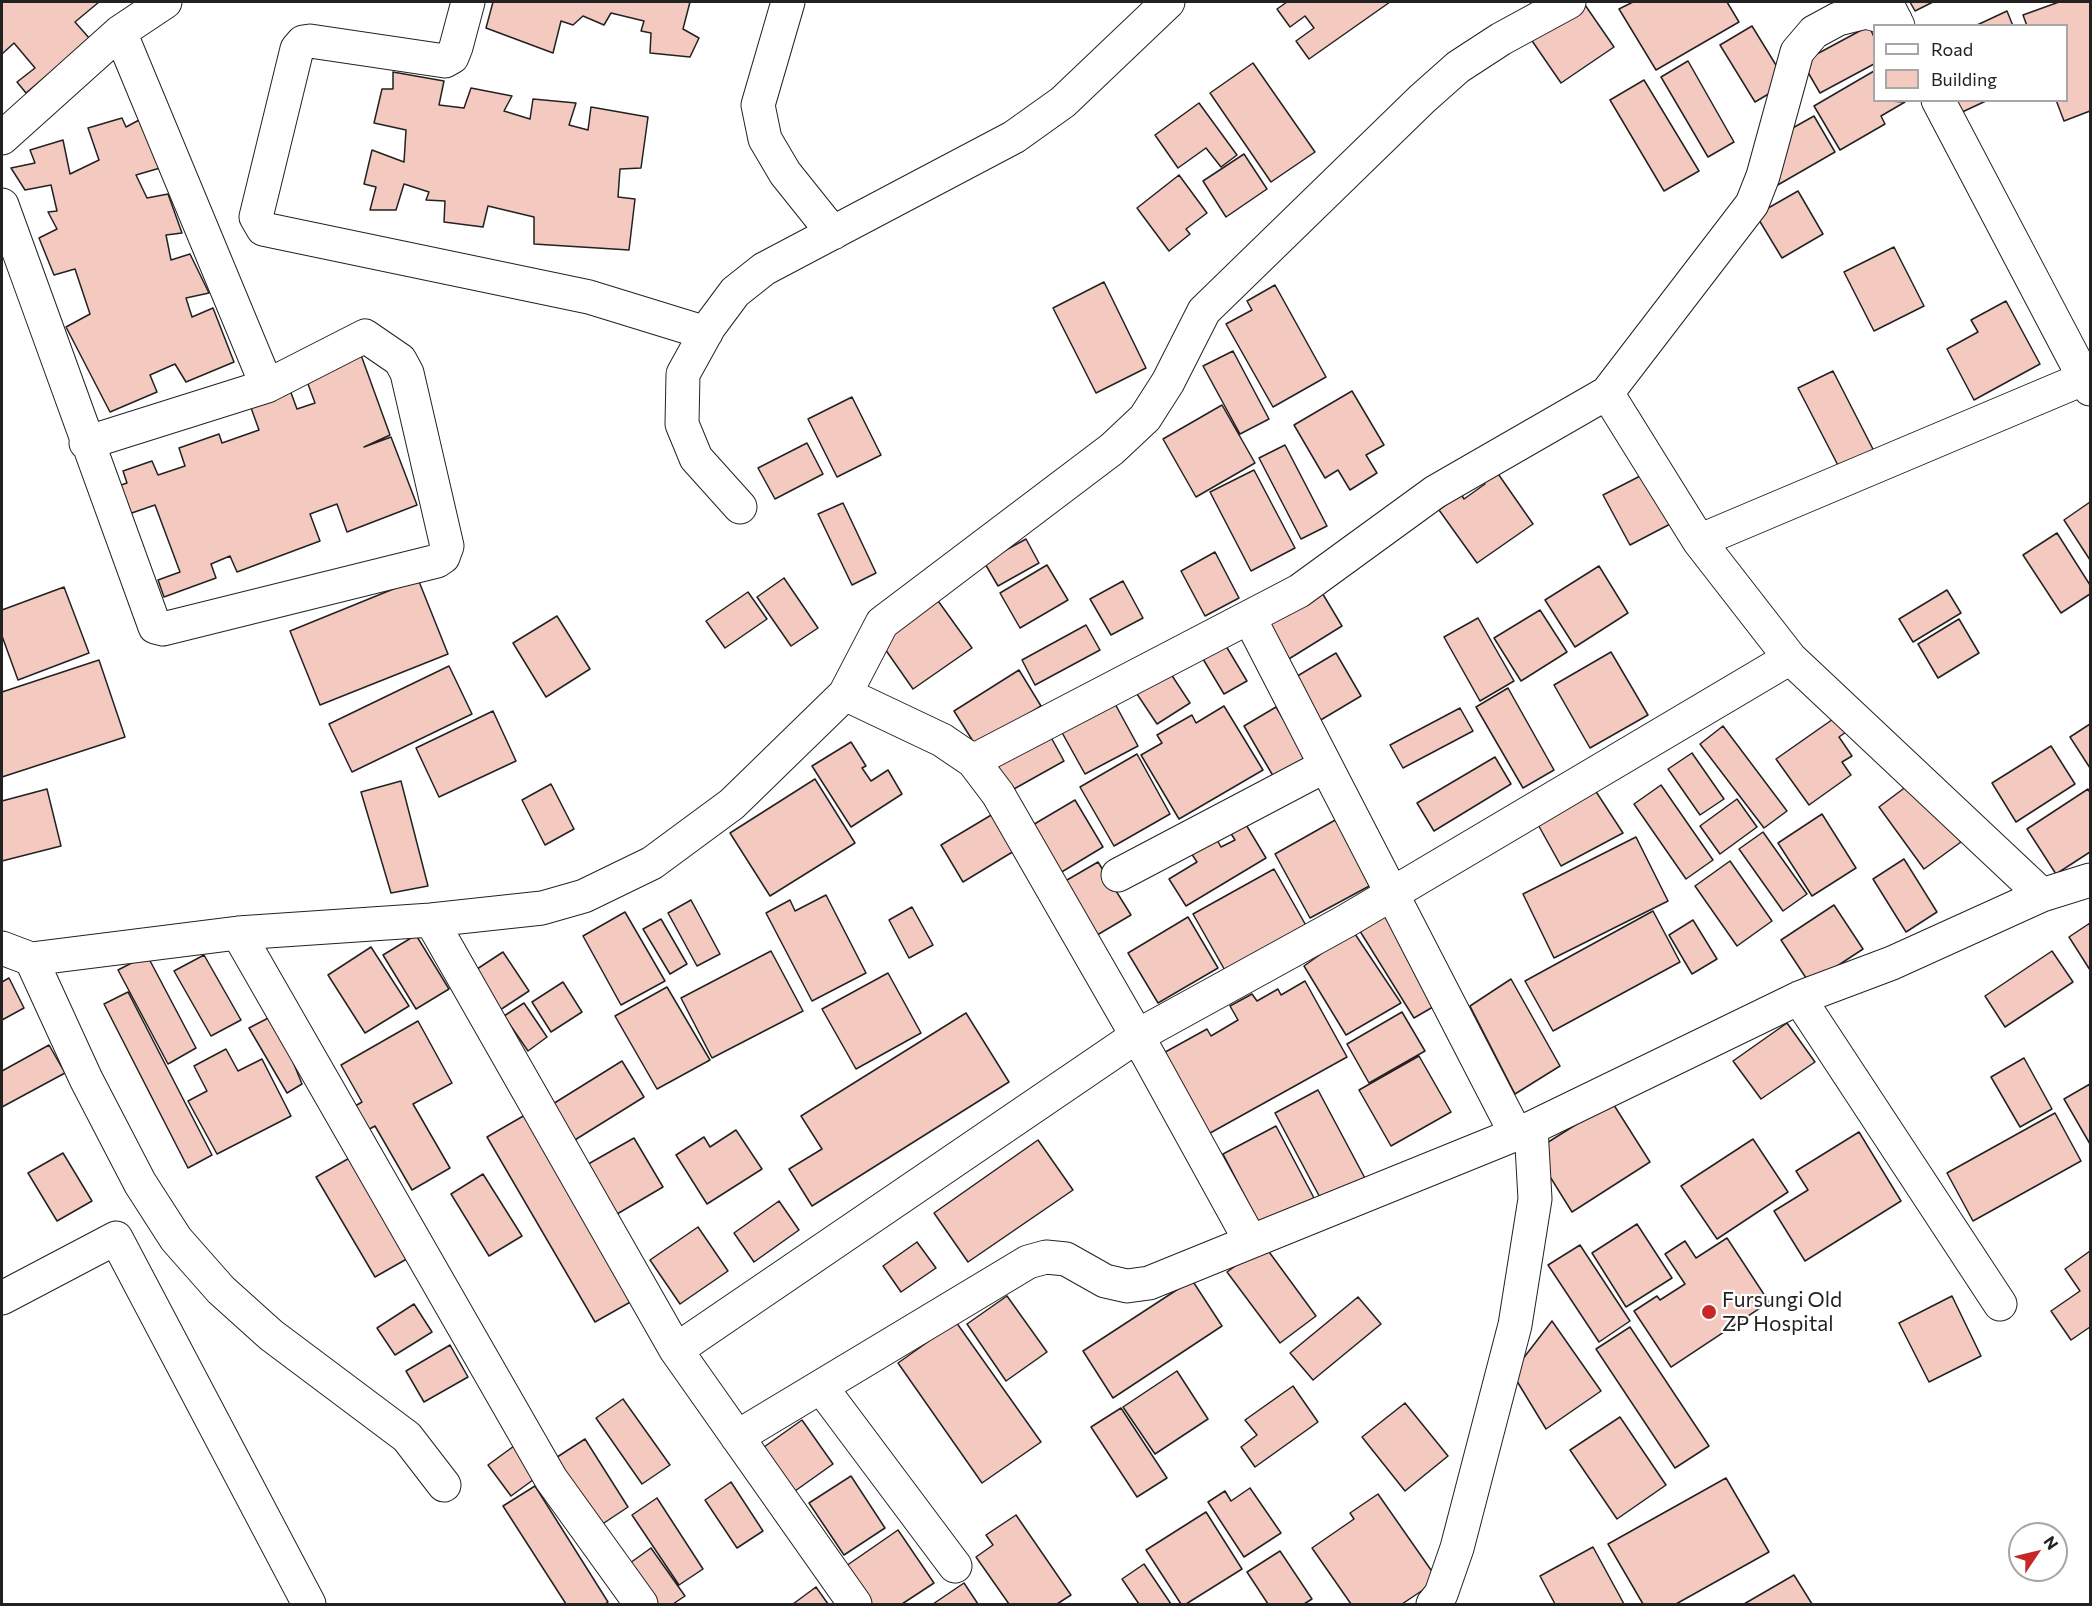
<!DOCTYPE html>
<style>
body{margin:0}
#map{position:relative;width:2092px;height:1606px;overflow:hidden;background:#fff;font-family:Commissioner,sans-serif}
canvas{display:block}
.frame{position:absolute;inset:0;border:3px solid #222;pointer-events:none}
.legend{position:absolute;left:1873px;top:24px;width:195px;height:78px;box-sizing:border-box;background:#fff;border:2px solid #a7a7a7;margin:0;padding:8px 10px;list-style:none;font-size:18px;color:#222}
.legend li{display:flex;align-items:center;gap:12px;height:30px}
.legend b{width:30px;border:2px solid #a7a7a7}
.north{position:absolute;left:2008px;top:1522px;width:60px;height:60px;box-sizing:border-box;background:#fff;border:2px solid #a7a7a7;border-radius:50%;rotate:55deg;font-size:16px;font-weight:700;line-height:24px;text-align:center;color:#222}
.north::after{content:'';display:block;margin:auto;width:21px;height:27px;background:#c62828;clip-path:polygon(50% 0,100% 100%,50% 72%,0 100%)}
</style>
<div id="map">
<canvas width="2092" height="1606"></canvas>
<div class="frame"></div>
<ul class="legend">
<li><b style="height:8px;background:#fff"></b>Road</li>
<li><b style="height:16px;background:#f3c9c0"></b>Building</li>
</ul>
<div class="north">N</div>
</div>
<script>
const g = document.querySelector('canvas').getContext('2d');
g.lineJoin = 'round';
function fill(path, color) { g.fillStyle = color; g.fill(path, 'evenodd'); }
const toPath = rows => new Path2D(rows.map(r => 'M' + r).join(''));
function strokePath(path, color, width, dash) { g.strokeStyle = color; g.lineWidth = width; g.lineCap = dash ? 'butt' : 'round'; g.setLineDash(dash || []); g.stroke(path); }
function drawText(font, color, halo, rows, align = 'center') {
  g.font = font + ' Commissioner,sans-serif'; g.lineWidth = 4.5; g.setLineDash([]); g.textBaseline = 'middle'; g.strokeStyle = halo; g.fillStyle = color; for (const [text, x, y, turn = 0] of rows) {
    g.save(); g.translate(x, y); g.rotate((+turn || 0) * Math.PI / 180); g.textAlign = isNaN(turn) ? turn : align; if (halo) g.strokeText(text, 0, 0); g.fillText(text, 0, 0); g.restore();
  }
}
const building = toPath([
 [2,2,99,2,75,22,90,39,26,93,17,82,35,68,14,43,2,54,2,2],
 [493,2,690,2,683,29,699,38,690,57,650,53,651,33,641,31,644,21,611,13,604,25,583,16,573,25,561,21,553,53,486,28,493,2],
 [1287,2,1390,2,1309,59,1296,41,1314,28,1305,16,1290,27,1277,9,1287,2],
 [1583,2,1614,47,1561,83,1528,35,1583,2],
 [1633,2,1727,2,1739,22,1656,70,1619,9,1633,2],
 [1910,2,1933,2,1915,11,1910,2],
 [2059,2,2090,2,2090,111,2064,121,2056,100,2066,100,2066,26,2027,26,2023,15,2059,2],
 [2007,11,2013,26,1975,26,2007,11],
 [1752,26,1787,83,1755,102,1720,45,1752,26],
 [1869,26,1874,37,1874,64,1820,93,1802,62,1869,26],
 [1688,61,1734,142,1708,157,1661,77,1688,61],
 [1253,63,1315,152,1271,182,1210,93,1253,63],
 [1874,71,1874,100,1905,102,1881,116,1885,124,1840,150,1814,106,1874,71],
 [393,72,444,81,439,105,464,108,471,88,512,96,504,111,530,119,533,99,576,103,569,125,588,130,591,107,648,117,641,168,620,169,618,197,635,199,629,250,534,244,534,217,488,206,483,227,444,222,445,201,426,200,429,192,404,184,396,210,370,210,376,187,364,184,372,150,404,162,406,130,374,123,382,89,393,89,393,72],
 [1644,80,1699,171,1664,191,1610,100,1644,80],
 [1951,100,1988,100,1958,114,1951,100],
 [1199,103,1237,155,1221,167,1206,148,1178,168,1155,135,1199,103],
 [1814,116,1835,152,1776,186,1782,134,1814,116],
 [122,118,126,127,141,119,160,168,136,175,147,198,168,194,182,233,166,235,171,260,190,254,209,293,186,298,192,317,213,308,234,362,186,382,175,364,150,375,157,392,110,412,66,327,90,314,75,269,54,275,39,238,57,229,48,212,57,211,51,185,25,190,11,168,35,163,30,150,63,140,70,174,99,160,88,128,122,118],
 [1244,154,1267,189,1226,217,1203,181,1244,154],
 [1179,175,1207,213,1186,229,1190,234,1169,251,1137,208,1179,175],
 [1798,191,1823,234,1782,258,1756,215,1798,191],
 [1894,247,1924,306,1874,331,1844,272,1894,247],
 [1104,282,1146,368,1096,393,1053,308,1104,282],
 [1275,285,1326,377,1273,407,1226,324,1252,310,1247,301,1275,285],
 [2006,301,2040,364,1974,400,1947,349,1978,332,1971,320,2006,301],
 [1233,351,1269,419,1240,434,1203,366,1233,351],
 [361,355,390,435,364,447,391,437,417,505,347,532,337,504,310,514,320,541,237,572,230,556,211,564,216,578,164,597,158,580,180,572,155,505,123,516,112,488,127,483,123,471,152,461,158,475,185,466,179,448,219,434,222,443,259,430,250,405,290,390,297,409,315,403,305,376,361,355],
 [1833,371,1876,455,1842,473,1798,388,1833,371],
 [1352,391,1384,445,1366,455,1377,473,1350,490,1338,470,1325,478,1294,425,1352,391],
 [852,397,881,455,837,477,808,419,852,397],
 [1222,405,1255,463,1196,497,1163,439,1222,405],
 [807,443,823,474,775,499,758,468,807,443],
 [1285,445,1327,526,1301,539,1259,458,1285,445],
 [1494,468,1533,524,1477,563,1439,510,1461,494,1464,499,1485,484,1480,478,1494,468],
 [1254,470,1295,548,1251,571,1210,492,1254,470],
 [1650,471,1676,521,1630,545,1603,495,1650,471],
 [2090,502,2090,560,2064,520,2090,502],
 [843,503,876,573,852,585,818,514,843,503],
 [2057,533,2090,585,2090,594,2061,613,2023,555,2057,533],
 [1026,539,1039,563,998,586,984,562,1026,539],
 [1215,552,1239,598,1205,616,1181,571,1215,552],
 [1047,565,1068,600,1020,628,1000,593,1047,565],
 [1599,566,1628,613,1575,647,1545,600,1599,566],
 [784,578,818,628,791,646,757,597,784,578],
 [418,579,448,654,320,705,290,631,418,579],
 [1123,581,1143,618,1111,635,1090,599,1123,581],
 [64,587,89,653,18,680,2,636,2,610,64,587],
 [1947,590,1961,613,1913,642,1899,619,1947,590],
 [1321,591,1342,626,1284,662,1263,627,1321,591],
 [748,592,767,619,725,648,706,621,748,592],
 [936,598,972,648,913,689,878,639,936,598],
 [1540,610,1567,652,1521,681,1494,638,1540,610],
 [557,616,590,669,546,697,513,643,557,616],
 [1478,618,1514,681,1480,701,1444,637,1478,618],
 [1959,619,1979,653,1938,678,1918,644,1959,619],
 [1086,625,1100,650,1035,685,1022,660,1086,625],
 [1220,636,1247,681,1224,694,1197,649,1220,636],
 [1611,652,1648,715,1590,748,1554,685,1611,652],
 [1336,653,1361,696,1319,721,1294,678,1336,653],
 [99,660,125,737,2,777,2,692,99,660],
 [449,666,472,714,352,772,329,724,449,666],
 [1167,668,1190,703,1157,724,1135,691,1167,668],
 [1019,670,1041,706,976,746,954,711,1019,670],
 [1508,688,1554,770,1523,788,1476,707,1508,688],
 [1108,691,1138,746,1085,774,1055,720,1108,691],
 [1224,706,1263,770,1179,819,1141,755,1162,743,1157,735,1192,715,1196,723,1224,706],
 [1276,707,1309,762,1276,781,1244,726,1276,707],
 [1460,708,1473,731,1403,768,1390,745,1460,708],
 [493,711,516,761,439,797,416,748,493,711],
 [1836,717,1846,732,1839,737,1852,756,1842,762,1851,775,1809,805,1776,759,1836,717],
 [2090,724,2090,768,2070,737,2090,724],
 [1723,726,1787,811,1764,828,1700,744,1723,726],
 [1047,730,1064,761,1005,794,988,764,1047,730],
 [851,742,866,766,862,768,871,781,888,770,902,794,851,827,812,766,851,742],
 [2051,746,2075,784,2016,822,1992,783,2051,746],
 [1692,753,1724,799,1700,815,1668,769,1692,753],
 [1137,754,1170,814,1114,846,1080,787,1137,754],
 [1495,757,1511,784,1434,831,1417,803,1495,757],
 [815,779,855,843,770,896,730,833,815,779],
 [1915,780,1961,842,1924,869,1879,807,1915,780],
 [401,781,428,886,391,893,361,792,401,781],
 [551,784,574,829,545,845,522,800,551,784],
 [1661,785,1713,860,1686,879,1634,804,1661,785],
 [1593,787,1623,833,1561,866,1536,821,1593,787],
 [47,789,61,846,2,861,2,801,47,789],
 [2088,789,2090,793,2090,852,2056,874,2027,829,2088,789],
 [1737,799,1757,827,1720,854,1700,826,1737,799],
 [1075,800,1103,847,1060,873,1031,826,1075,800],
 [1003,808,1024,845,963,882,941,845,1003,808],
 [1822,814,1856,868,1812,896,1778,843,1822,814],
 [1337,819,1373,884,1310,918,1275,854,1337,819],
 [1245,823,1266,858,1186,906,1169,879,1197,862,1191,853,1216,838,1221,847,1235,840,1230,832,1245,823],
 [1763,832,1807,894,1783,911,1739,849,1763,832],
 [1636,837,1668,901,1554,958,1523,894,1636,837],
 [1904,859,1937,912,1906,932,1873,879,1904,859],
 [1730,861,1772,921,1737,946,1695,886,1730,861],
 [1098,862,1131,915,1087,941,1055,887,1098,862],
 [1274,869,1308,929,1227,974,1193,914,1274,869],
 [826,895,866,973,812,1001,766,913,790,900,795,911,826,895],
 [691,900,720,954,697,966,668,913,691,900],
 [1834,905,1863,949,1810,984,1781,940,1834,905],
 [912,907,933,945,909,958,889,920,912,907],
 [1391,910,1438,1004,1414,1018,1358,928,1391,910],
 [1653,911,1680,962,1553,1031,1525,981,1653,911],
 [625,912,665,981,621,1005,583,936,625,912],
 [1188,917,1218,968,1158,1003,1128,953,1188,917],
 [661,919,687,964,670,974,643,929,661,919],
 [1693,920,1717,959,1692,974,1669,935,1693,920],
 [2090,923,2090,970,2069,937,2090,923],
 [1353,931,1401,1003,1346,1035,1304,966,1353,931],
 [416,935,449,989,416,1009,383,955,416,935],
 [371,947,409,1006,365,1033,328,975,371,947],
 [771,951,803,1011,712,1058,681,998,771,951],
 [2052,951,2073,982,2005,1027,1985,996,2052,951],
 [503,952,529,991,500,1010,474,971,503,952],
 [147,955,196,1048,168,1064,118,970,147,955],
 [204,955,241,1020,211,1036,174,971,204,955],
 [888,973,921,1033,856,1069,822,1009,888,973],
 [9,978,24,1008,2,1020,2,982,9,978],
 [1511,979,1560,1066,1515,1094,1470,1006,1511,979],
 [1305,981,1347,1057,1203,1137,1158,1056,1207,1029,1211,1036,1238,1020,1230,1006,1252,994,1257,1001,1278,989,1281,995,1305,981],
 [563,982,582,1012,551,1032,532,1002,563,982],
 [667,987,710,1060,657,1089,615,1016,667,987],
 [128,992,212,1155,188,1168,104,1004,128,992],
 [524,1003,547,1037,528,1051,504,1016,524,1003],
 [1402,1012,1425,1051,1369,1083,1347,1044,1402,1012],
 [966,1013,1009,1082,812,1206,789,1169,822,1149,801,1116,966,1013],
 [274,1015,302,1084,287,1093,249,1028,274,1015],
 [418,1021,452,1083,413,1104,450,1168,412,1190,375,1126,364,1132,350,1109,362,1102,341,1065,418,1021],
 [1787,1023,1815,1062,1761,1099,1733,1061,1787,1023],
 [49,1045,65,1073,2,1107,2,1071,49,1045],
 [226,1049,238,1071,262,1059,291,1116,217,1154,188,1101,207,1091,194,1066,226,1049],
 [1419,1056,1451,1112,1391,1146,1359,1090,1419,1056],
 [2024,1058,2052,1109,2020,1127,1991,1077,2024,1058],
 [622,1061,644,1097,570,1143,548,1107,622,1061],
 [2090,1084,2090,1144,2064,1099,2090,1084],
 [1318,1090,1367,1182,1324,1205,1275,1113,1318,1090],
 [1612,1102,1650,1162,1572,1212,1534,1151,1612,1102],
 [2055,1113,2081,1161,1973,1221,1947,1173,2055,1113],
 [525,1115,634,1300,595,1322,487,1137,525,1115],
 [1276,1126,1314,1198,1261,1227,1223,1154,1276,1126],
 [736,1130,762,1169,707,1204,676,1155,704,1137,710,1147,736,1130],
 [1859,1132,1901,1201,1805,1261,1774,1211,1808,1190,1796,1171,1859,1132],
 [634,1138,663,1187,612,1217,583,1167,634,1138],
 [1753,1139,1788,1192,1717,1239,1681,1186,1753,1139],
 [1038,1140,1073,1190,968,1262,934,1213,1038,1140],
 [63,1153,92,1201,57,1221,28,1173,63,1153],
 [353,1156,412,1256,375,1277,316,1177,353,1156],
 [483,1174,522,1236,489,1256,451,1194,483,1174],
 [779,1201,799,1230,754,1262,734,1233,779,1201],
 [1637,1224,1672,1278,1626,1307,1592,1253,1637,1224],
 [698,1227,728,1271,680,1304,650,1260,698,1227],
 [1727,1238,1769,1302,1671,1367,1634,1311,1657,1296,1660,1300,1685,1284,1665,1254,1685,1241,1696,1258,1727,1238],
 [917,1242,936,1268,901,1292,883,1266,917,1242],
 [1264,1245,1316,1316,1280,1343,1227,1272,1264,1245],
 [1580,1245,1630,1321,1599,1342,1548,1265,1580,1245],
 [2090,1251,2090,1327,2071,1340,2051,1311,2080,1291,2065,1269,2090,1251],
 [1192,1280,1222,1326,1113,1398,1083,1351,1192,1280],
 [1007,1296,1047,1352,1006,1381,967,1324,1007,1296],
 [1952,1296,1981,1356,1929,1382,1899,1323,1952,1296],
 [1358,1297,1381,1324,1313,1380,1290,1353,1358,1297],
 [414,1304,432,1332,395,1355,377,1328,414,1304],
 [1552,1321,1601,1391,1546,1429,1512,1373,1552,1321],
 [956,1322,1041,1442,982,1483,898,1363,956,1322],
 [1630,1327,1709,1446,1675,1468,1596,1349,1630,1327],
 [450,1345,468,1377,424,1402,406,1371,450,1345],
 [1177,1371,1208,1419,1155,1454,1123,1407,1177,1371],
 [1293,1386,1318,1422,1255,1467,1241,1447,1257,1435,1245,1420,1293,1386],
 [623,1399,670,1465,642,1484,596,1418,623,1399],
 [1405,1403,1448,1456,1405,1491,1362,1437,1405,1403],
 [1121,1408,1167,1478,1137,1497,1091,1427,1121,1408],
 [1620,1417,1666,1485,1617,1519,1570,1450,1620,1417],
 [802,1420,833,1464,795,1491,764,1447,802,1420],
 [585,1439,628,1507,595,1529,551,1461,585,1439],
 [514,1446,537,1477,511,1496,488,1465,514,1446],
 [851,1476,885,1528,844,1555,809,1503,851,1476],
 [1726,1478,1769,1552,1676,1604,1643,1604,1608,1544,1726,1478],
 [731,1482,763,1531,737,1548,705,1500,731,1482],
 [535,1486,608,1602,605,1604,566,1604,503,1506,535,1486],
 [1250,1488,1281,1533,1244,1557,1208,1502,1225,1491,1231,1501,1250,1488],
 [1378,1494,1438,1580,1402,1604,1351,1604,1312,1548,1354,1519,1350,1513,1378,1494],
 [657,1498,703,1569,679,1585,632,1515,657,1498],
 [1206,1512,1242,1569,1186,1604,1181,1604,1146,1550,1206,1512],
 [1016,1515,1071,1595,1057,1604,1009,1604,976,1557,993,1545,986,1535,1016,1515],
 [898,1530,934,1583,902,1604,871,1604,846,1566,898,1530],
 [1593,1547,1624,1604,1555,1604,1540,1576,1593,1547],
 [651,1548,685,1596,673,1604,648,1604,623,1568,651,1548],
 [1280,1551,1312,1599,1304,1604,1268,1604,1247,1572,1280,1551],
 [1144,1564,1171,1604,1139,1604,1122,1579,1144,1564],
 [1794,1575,1812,1604,1744,1604,1794,1575],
 [964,1583,978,1604,933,1604,964,1583],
 [816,1587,828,1604,793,1604,816,1587]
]);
const street = toPath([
 [468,2,456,47,452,57,445,61,310,41,303,42,297,49,256,217,263,229,589,297,706,333],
 [788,2,758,105,765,139,785,173,833,233],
 [2,138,120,32],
 [2,205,155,627,163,629,437,561,443,557,447,546,407,373,400,360,365,336,267,386,120,32,165,2],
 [1607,393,1699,541,1790,658,2042,895],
 [86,443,267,386],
 [740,507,696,458,682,424,683,374,709,327,735,292,764,269,1014,137,1063,102,1168,2],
 [1699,541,2085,378],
 [1249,617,1516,1134],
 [845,694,942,740,973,761,998,794,1148,1055,1250,1240],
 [973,761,1299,591,1435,492,1607,393,1752,204,1763,176,1797,52,1814,32,1838,19,1866,12,1895,20],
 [1118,875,1325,766],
 [431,920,676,1350,855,1604],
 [238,933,551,1479,641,1604],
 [2,948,31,959,238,933,431,920,542,908,584,896,652,863,732,804,845,694,882,623,1112,449,1145,418,1168,382,1204,311,1422,99,1458,67,1501,39,1569,2],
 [31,959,86,1079,140,1183,176,1239,221,1290,271,1335,407,1437,444,1485],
 [1799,998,2000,1304],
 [2,1298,116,1238,309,1604],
 [676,1350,1137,1036,1346,921,1790,658],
 [821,1387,955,1566],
 [737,1437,1028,1262,1046,1257,1066,1259,1105,1281,1127,1286,1149,1283,1531,1128],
 [1433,1604,1441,1594,1457,1548,1515,1325,1535,1199,1531,1128,1799,998,1892,963,2042,895,2090,880]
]);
const secondary = toPath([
 [1886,2,1898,26],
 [1938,100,2090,389]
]);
const markers = [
 [1709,1312,8,"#c62828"]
];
const poiNames = [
 ["Fursungi Old",1722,1300],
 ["ZP Hospital",1722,1324]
];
fill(building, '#f3c9c0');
strokePath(building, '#222', 1.5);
strokePath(street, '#222', 35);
strokePath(secondary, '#222', 35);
strokePath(street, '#fff', 33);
strokePath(secondary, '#fff', 33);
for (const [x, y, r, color] of markers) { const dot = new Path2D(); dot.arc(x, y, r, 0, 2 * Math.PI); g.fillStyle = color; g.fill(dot); strokePath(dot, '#fff', 2); }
drawText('21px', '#222', '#fff', poiNames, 'left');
</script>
